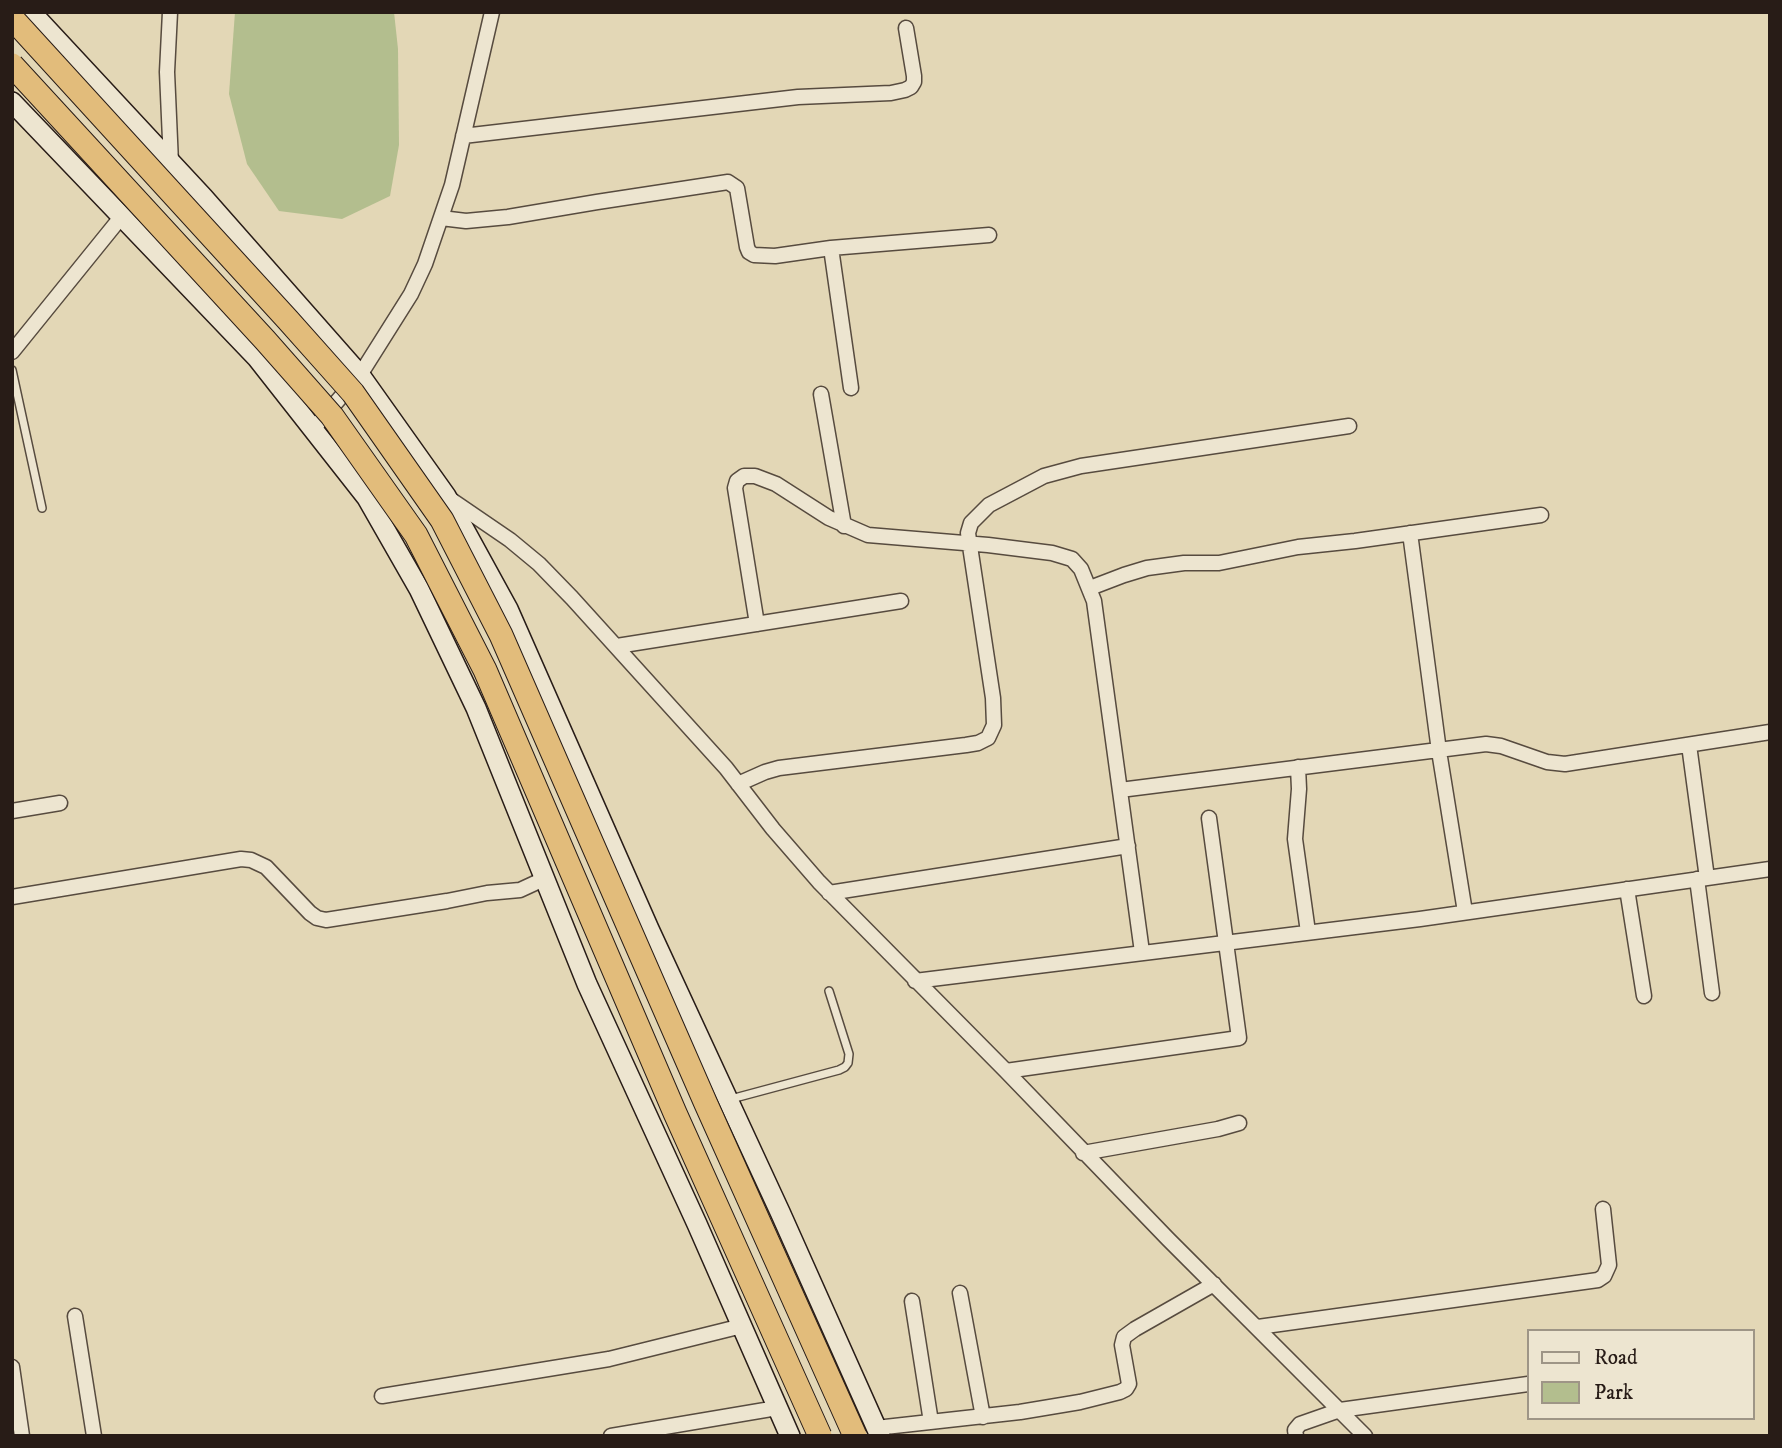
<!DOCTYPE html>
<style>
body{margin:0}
#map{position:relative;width:1782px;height:1448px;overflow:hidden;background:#e3d7b6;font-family:"IM FELL DW Pica",serif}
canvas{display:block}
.frame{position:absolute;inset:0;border:14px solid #281c17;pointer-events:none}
.legend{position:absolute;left:1527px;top:1329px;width:228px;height:91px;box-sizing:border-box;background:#ede5d0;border:2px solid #9e9586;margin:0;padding:9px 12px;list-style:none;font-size:21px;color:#281c17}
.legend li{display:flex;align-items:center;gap:14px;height:35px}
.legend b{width:35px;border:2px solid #9e9586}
</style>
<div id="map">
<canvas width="1782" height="1448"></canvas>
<div class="frame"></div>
<ul class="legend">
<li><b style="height:9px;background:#ede5d0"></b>Road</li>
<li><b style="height:19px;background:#b3be8e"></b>Park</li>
</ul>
</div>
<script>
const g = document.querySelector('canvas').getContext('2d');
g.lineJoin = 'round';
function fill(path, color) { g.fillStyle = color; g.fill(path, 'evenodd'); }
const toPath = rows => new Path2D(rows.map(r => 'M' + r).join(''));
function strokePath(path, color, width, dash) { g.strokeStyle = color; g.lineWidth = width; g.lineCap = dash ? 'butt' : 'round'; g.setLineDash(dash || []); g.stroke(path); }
const green = toPath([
 [235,12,394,12,398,49,399,145,390,196,342,219,279,211,247,164,229,94]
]);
const service = toPath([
 [12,370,42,508],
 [731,1099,839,1070,845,1067,848,1063,849,1054,829,991]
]);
const minor = toPath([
 [170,12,167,72,171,163],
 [463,136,798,97,891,93,905,90,911,87,914,82,914,76,906,28],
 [441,218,466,221,508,217,597,202,728,182,737,188,747,247,749,252,754,255,775,256,831,248,989,235],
 [831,248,851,388],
 [12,352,122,216],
 [821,394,844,526],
 [313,429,360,375,411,294,425,264,452,185,492,12],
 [450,499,510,540,539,564,572,598,726,768,773,829,819,882,1006,1071,1168,1239,1365,1436],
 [1410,533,1439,751,1465,912],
 [1090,588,1124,575,1147,568,1184,563,1219,563,1298,547,1355,541,1541,515],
 [757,624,735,488,737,481,744,476,755,476,776,484,829,518,868,535,988,545,1052,553,1072,559,1081,569,1094,601,1142,952],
 [617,646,901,601],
 [1689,745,1707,878],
 [1298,767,1299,789,1295,839,1308,932],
 [738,784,765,772,779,768,966,745,978,743,988,738,994,725,993,698,968,533,971,523,989,505,1044,476,1081,466,1349,426],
 [1120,790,1486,744,1501,746,1547,762,1565,764,1770,732],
 [12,811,60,803],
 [1697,879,1712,993],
 [1627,889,1644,996],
 [829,893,1128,846],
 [12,897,241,859,251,860,266,867,310,913,317,918,326,920,447,901,487,893,520,890,546,878],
 [915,981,1420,919,1770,869],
 [1006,1071,1239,1038,1209,818],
 [1083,1153,1218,1129,1239,1123],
 [960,1293,983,1417],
 [912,1301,931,1422],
 [75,1316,94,1436],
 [1258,1327,1598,1280,1604,1276,1609,1265,1603,1209],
 [12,1367,22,1436],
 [382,1396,609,1359,742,1326],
 [876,1428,1020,1412,1080,1402,1120,1392,1126,1389,1129,1384,1122,1345,1124,1337,1135,1329,1214,1284],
 [611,1436,777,1408],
 [1296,1436,1295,1430,1300,1424,1340,1410,1528,1384]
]);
const secondary = toPath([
 [31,12,204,198,360,375,446,496,508,609,649,929,780,1212,880,1436],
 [12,102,257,358,367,498,419,589,476,708,587,984,697,1224,790,1436]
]);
const trunkBridge = toPath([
 [12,18,288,320,353,393,442,520,501,635,706,1104,855,1436],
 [12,65,265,340,332,416,416,535,485,670,675,1113,820,1436]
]);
fill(green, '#b3be8e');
strokePath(service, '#574b3f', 10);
strokePath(minor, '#574b3f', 17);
strokePath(secondary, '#281c17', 22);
strokePath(service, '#ede5d0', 7);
strokePath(minor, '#ede5d0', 14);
strokePath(secondary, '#ede5d0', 19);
strokePath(trunkBridge, '#281c17', 25, []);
strokePath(trunkBridge, '#e2bc7b', 23);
</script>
